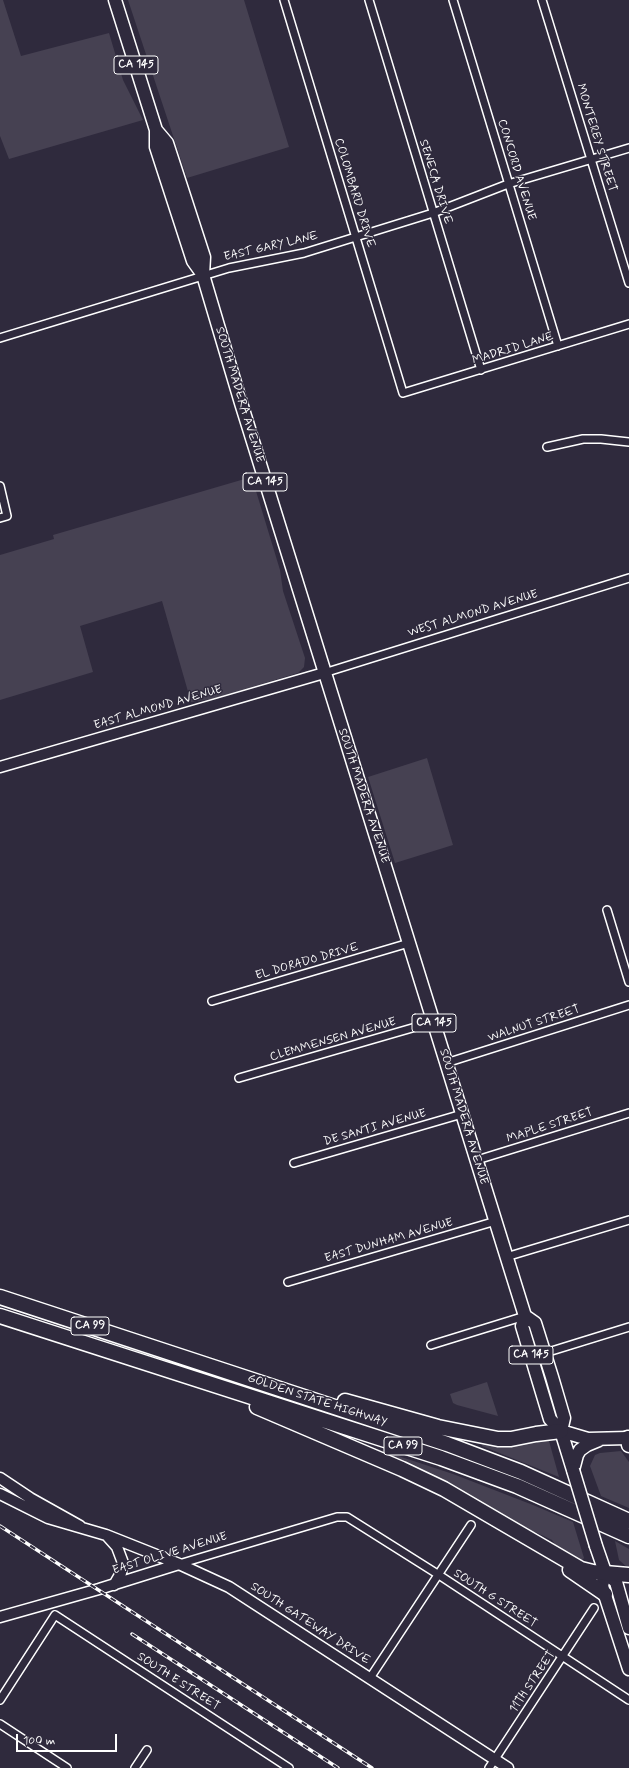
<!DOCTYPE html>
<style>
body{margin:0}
#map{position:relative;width:629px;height:1768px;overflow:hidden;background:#2f2a3d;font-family:Mynerve,sans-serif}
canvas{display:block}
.scale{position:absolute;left:16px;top:1734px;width:101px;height:18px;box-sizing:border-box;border:2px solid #fff;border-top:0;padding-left:5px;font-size:12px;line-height:14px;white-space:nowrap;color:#fff;-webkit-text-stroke:3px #2f2a3d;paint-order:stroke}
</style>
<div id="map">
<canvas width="629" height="1768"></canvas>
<div class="scale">100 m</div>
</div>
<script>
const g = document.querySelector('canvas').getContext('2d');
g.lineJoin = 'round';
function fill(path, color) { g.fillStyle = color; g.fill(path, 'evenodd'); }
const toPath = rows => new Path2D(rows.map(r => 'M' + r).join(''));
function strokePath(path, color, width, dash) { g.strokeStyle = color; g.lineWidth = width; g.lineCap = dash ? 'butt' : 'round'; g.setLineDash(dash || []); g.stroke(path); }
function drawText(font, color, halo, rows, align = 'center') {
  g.font = font + ' Mynerve,sans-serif'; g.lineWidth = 3; g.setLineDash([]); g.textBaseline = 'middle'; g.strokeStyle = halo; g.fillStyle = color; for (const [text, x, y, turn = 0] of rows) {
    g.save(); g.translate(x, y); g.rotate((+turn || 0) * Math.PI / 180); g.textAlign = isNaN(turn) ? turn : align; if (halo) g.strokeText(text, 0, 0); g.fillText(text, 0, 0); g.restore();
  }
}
const green = toPath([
 [0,0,3,0,21,56,109,33,123,80,143,120,9,159,0,136],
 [128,0,244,0,289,147,187,178],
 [248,478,256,491,280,570,283,591,305,658,304,667,298,673,212,699,191,702,162,601,80,626,93,672,0,700,0,555,54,539,53,535],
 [427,758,453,845,395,863,368,777],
 [487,1382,498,1416,457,1405,453,1403,450,1394],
 [543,1437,549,1441,559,1477,482,1446,484,1441],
 [374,1448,453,1474,533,1505,573,1522,584,1558,581,1562,556,1546,552,1540,535,1532,527,1533,373,1452],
 [621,1451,629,1462,629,1508,601,1496,590,1466,595,1455,600,1453],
 [615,1541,629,1549,629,1569,619,1560]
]);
const street = toPath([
 [284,0,403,393,629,324],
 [369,0,481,370],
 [453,0,558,346],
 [542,0,629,283],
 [0,338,229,268,304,253,433,213,508,184,629,148],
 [547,447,583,439,601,439,629,442],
 [0,486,7,516,0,518],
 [324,673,629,578],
 [607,910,629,982],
 [212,1001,409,943],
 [446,1063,629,1005],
 [239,1078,433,1022],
 [477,1160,629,1113],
 [294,1163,462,1114],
 [506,1257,629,1220],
 [288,1282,496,1221],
 [431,1345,525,1316],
 [545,1353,629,1327],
 [179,1564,337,1517,347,1517,439,1575,629,1700],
 [55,1615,289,1768],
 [370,1678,471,1525],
 [0,1700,55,1615],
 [0,1724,67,1768],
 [135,1768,147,1750],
 [489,1768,594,1608]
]);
const secondary = toPath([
 [0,767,324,673],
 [0,1478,30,1498,80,1526],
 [0,1494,48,1518,106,1535,179,1564,229,1587,508,1768],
 [108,1537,117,1547,123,1563,121,1573,114,1585],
 [0,1617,99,1589,179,1564]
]);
const primary = toPath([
 [115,0,156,130,156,147,193,261,203,275],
 [156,130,167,143,204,257,203,275,241,403,525,1316,522,1326,550,1419,561,1431,573,1470],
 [525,1316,535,1323,552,1377,564,1418,561,1431],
 [561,1431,588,1439,628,1438],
 [573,1470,577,1455,580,1450,587,1445,599,1440],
 [596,1546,605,1572,616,1582,629,1628],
 [605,1572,602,1586,629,1669]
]);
const highway = toPath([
 [0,1297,447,1444,521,1472,629,1521],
 [0,1316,441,1458,517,1486,629,1536],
 [345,1401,438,1427,498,1439,511,1439,536,1434,561,1431],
 [257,1407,402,1469,444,1489,581,1569,593,1572,629,1575],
 [628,1438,629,1445],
 [570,1570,605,1594]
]);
const rail = toPath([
 [0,1526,372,1768],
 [132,1634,338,1768]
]);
const primaryBridge = toPath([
 [573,1470,596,1546]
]);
const shields = [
 [136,65,44],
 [265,482,44],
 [434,1023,44],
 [90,1326,38],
 [531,1355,44],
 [403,1446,38]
];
const shieldNames = [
 ["CA 145",136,65],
 ["CA 145",265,482],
 ["CA 145",434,1023],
 ["CA 99",90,1326],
 ["CA 145",531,1355],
 ["CA 99",403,1446]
];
const streetNames = [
 ["MONTEREY STREET",596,138,73],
 ["CONCORD AVENUE",516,170,73],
 ["SENECA DRIVE",435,182,73],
 ["COLOMBARD DRIVE",354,193,73],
 ["EAST GARY LANE",271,247,-13],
 ["MADRID LANE",513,349,-17],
 ["SOUTH MADERA AVENUE",239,395,73],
 ["WEST ALMOND AVENUE",473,614,-17],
 ["EAST ALMOND AVENUE",158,708,-16],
 ["SOUTH MADERA AVENUE",363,796,72],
 ["EL DORADO DRIVE",307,962,-16],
 ["WALNUT STREET",534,1024,-18],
 ["CLEMMENSEN AVENUE",333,1040,-16],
 ["SOUTH MADERA AVENUE",463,1117,73],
 ["MAPLE STREET",550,1126,-18],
 ["DE SANTI AVENUE",375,1128,-16],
 ["EAST DUNHAM AVENUE",389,1241,-16],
 ["GOLDEN STATE HIGHWAY",317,1401,18],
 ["EAST OLIVE AVENUE",170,1554,-17],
 ["SOUTH G STREET",495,1599,33],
 ["SOUTH GATEWAY DRIVE",310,1624,33],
 ["SOUTH E STREET",178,1682,33],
 ["11TH STREET",533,1682,-56]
];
fill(green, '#464152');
strokePath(street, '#fff', 10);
strokePath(secondary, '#fff', 13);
strokePath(primary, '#fff', 15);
strokePath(highway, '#fff', 17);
strokePath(street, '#2f2a3d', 7);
strokePath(secondary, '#2f2a3d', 10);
strokePath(primary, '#2f2a3d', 12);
strokePath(highway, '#2f2a3d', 14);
strokePath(rail, '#fff', 3.5);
strokePath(rail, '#2f2a3d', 2, [6]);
strokePath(primaryBridge, '#fff', 15, []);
strokePath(primaryBridge, '#2f2a3d', 12);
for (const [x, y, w] of shields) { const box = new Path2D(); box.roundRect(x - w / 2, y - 9, w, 18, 3); g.fillStyle = '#2f2a3d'; g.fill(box); strokePath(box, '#fff', 1); }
drawText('bold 11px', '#fff', null, shieldNames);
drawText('12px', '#fff', '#2f2a3d', streetNames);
</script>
